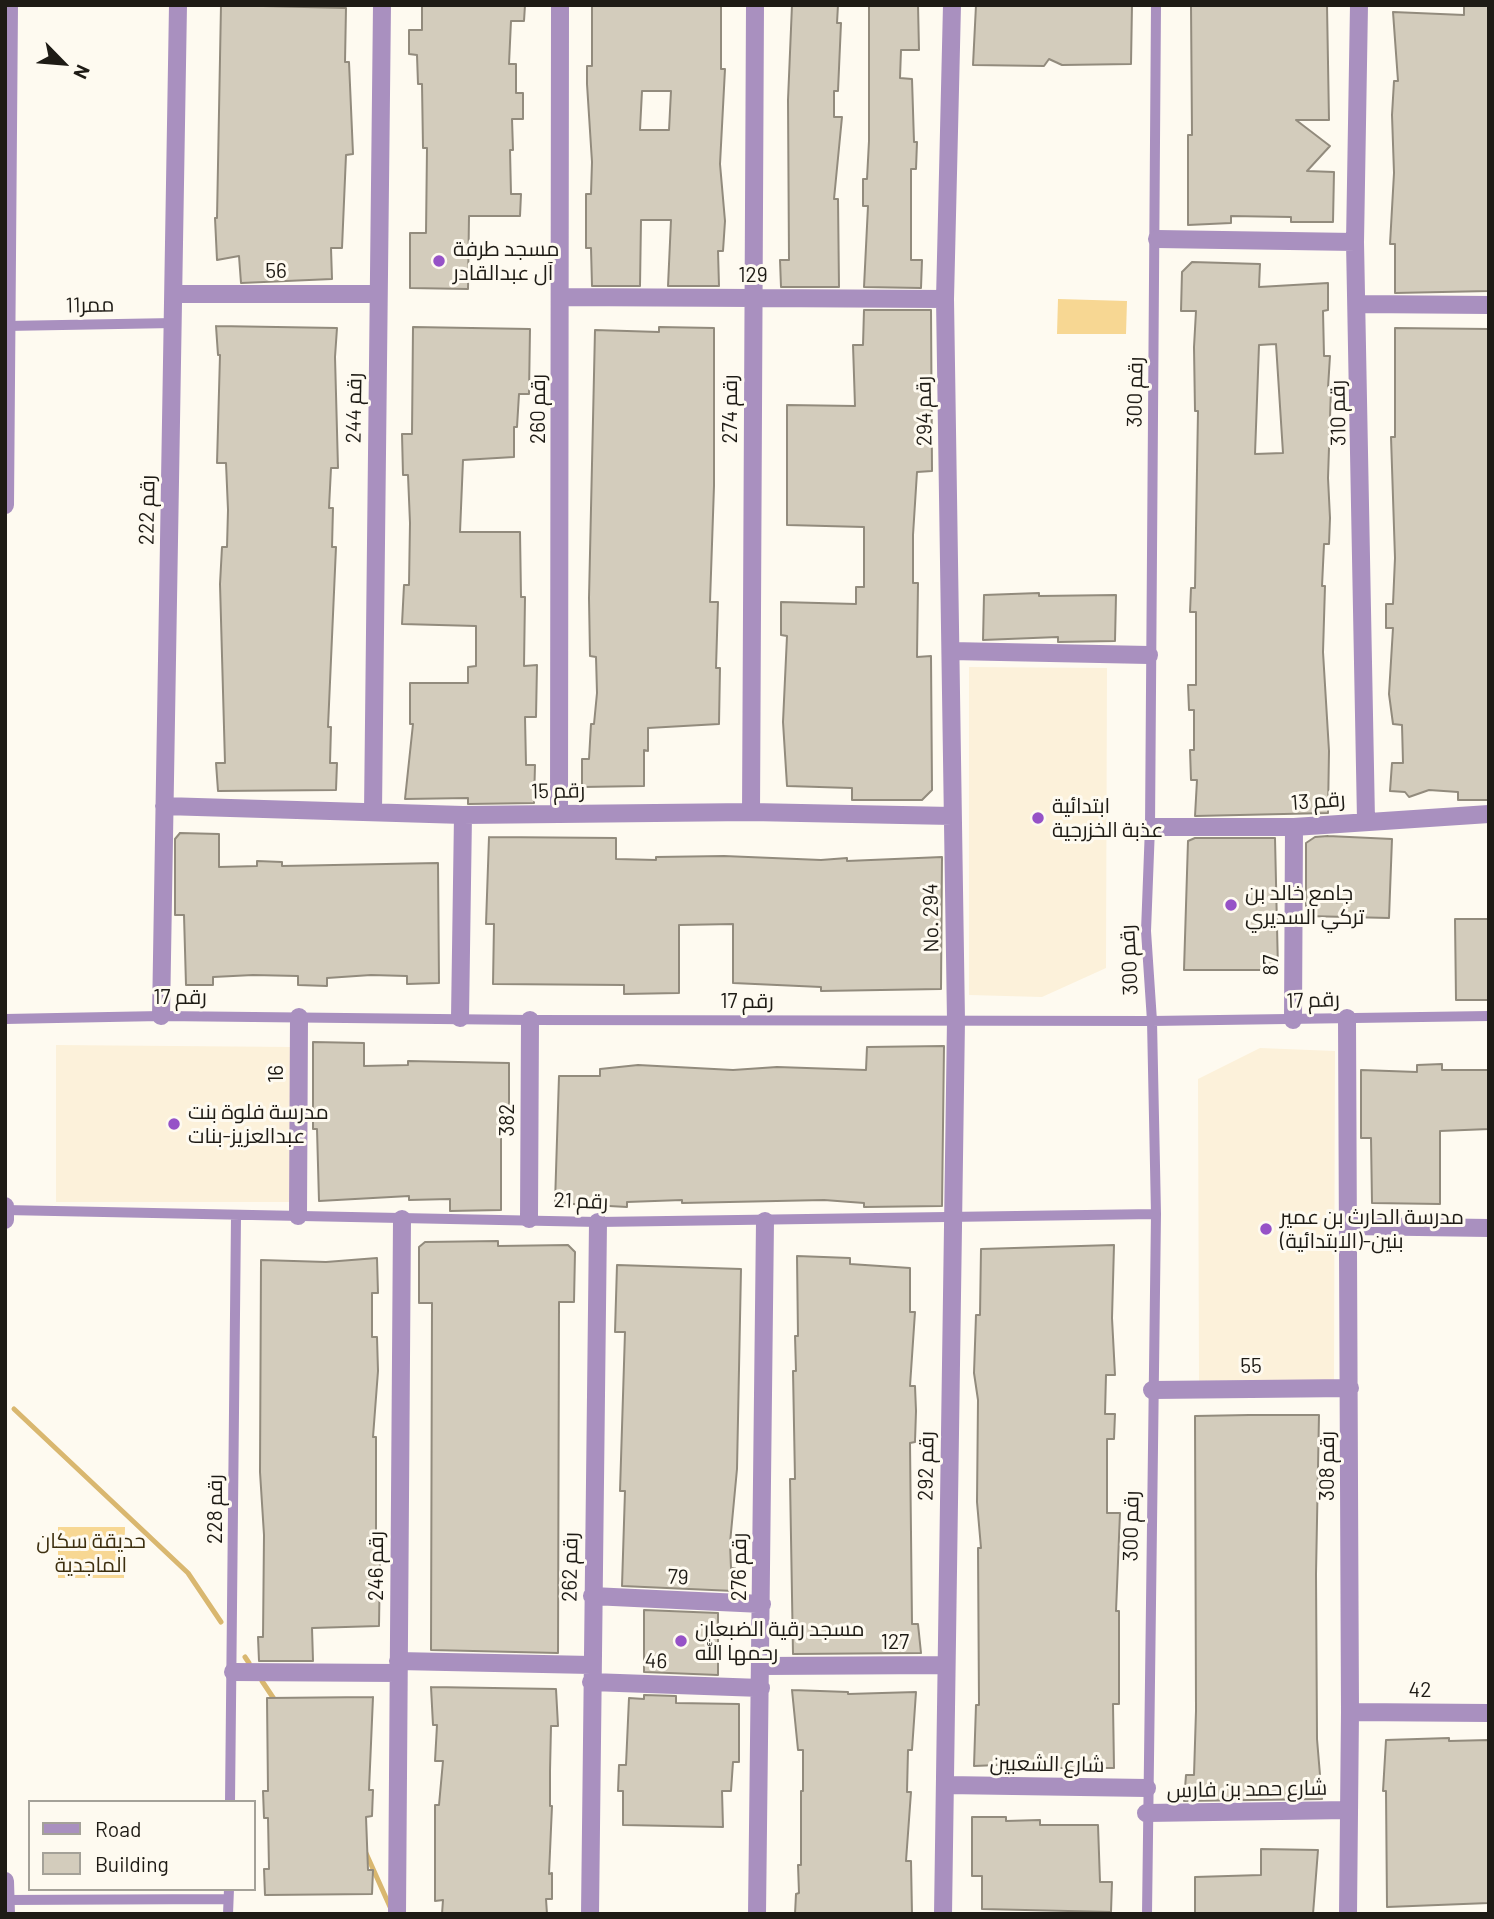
<!DOCTYPE html>
<meta charset="utf-8">
<style>
body{margin:0}
#map{position:relative;width:1494px;height:1919px;overflow:hidden;background:#fefaf0;font-family:Barlow,sans-serif}
canvas{display:block}
.frame{position:absolute;inset:0;border:7px solid #1e1b15;pointer-events:none}
.legend{position:absolute;left:28px;top:1800px;width:228px;height:91px;box-sizing:border-box;background:#fefaf0;border:2px solid #a4a198;margin:0;padding:9px 12px;list-style:none;font-size:21px;color:#1e1b15}
.legend li{display:flex;align-items:center;gap:14px;height:35px}
.legend b{width:35px;border:2px solid #a4a198}
.north{position:absolute;left:28px;top:28px;width:70px;height:70px;-webkit-text-stroke:5px #fefaf0;paint-order:stroke;rotate:115deg;font-size:19px;font-weight:700;line-height:28px;text-align:center;color:#1e1b15}
.north::after{content:'';display:block;margin:auto;width:24px;height:32px;background:#1e1b15;clip-path:polygon(50% 0,100% 100%,50% 72%,0 100%)}
</style>
<div id="map">
<canvas width="1494" height="1919"></canvas>
<div class="frame"></div>
<ul class="legend">
<li><b style="height:9px;background:#a990bf"></b>Road</li>
<li><b style="height:19px;background:#d3ccbc"></b>Building</li>
</ul>
<div class="north">N</div>
</div>
<script>
const g = document.querySelector('canvas').getContext('2d');
g.lineJoin = 'round';
function fill(path, color) { g.fillStyle = color; g.fill(path, 'evenodd'); }
const toPath = rows => new Path2D(rows.map(r => 'M' + r).join(''));
function strokePath(path, color, width, dash) { g.strokeStyle = color; g.lineWidth = width; g.lineCap = dash ? 'butt' : 'round'; g.setLineDash(dash || []); g.stroke(path); }
function drawText(font, color, halo, rows, align = 'center') {
  g.font = font + ' Barlow,Cairo,sans-serif'; g.lineWidth = 6; g.setLineDash([]); g.textBaseline = 'middle'; g.strokeStyle = halo; g.fillStyle = color; for (const [text, x, y, turn = 0] of rows) {
    g.save(); g.translate(x, y); g.rotate((+turn || 0) * Math.PI / 180); g.textAlign = isNaN(turn) ? turn : align; if (halo) g.strokeText(text, 0, 0); g.fillText(text, 0, 0); g.restore();
  }
}
const built = toPath([
 [969,667,1107,668,1106,968,1042,997,969,995],
 [56,1045,293,1047,292,1202,56,1202],
 [1260,1048,1335,1051,1334,1380,1199,1381,1198,1079]
]);
const green = toPath([
 [1058,299,1127,301,1126,334,1057,334],
 [58,1527,125,1527,124,1578,58,1578]
]);
const stream = toPath([
 [14,1409,188,1573,221,1622],
 [245,1657,249,1663],
 [262,1681,276,1702],
 [365,1851,391,1909]
]);
const building = toPath([
 [221,5,346,8,345,62,349,62,353,154,346,155,342,248,331,248,332,279,241,283,239,256,217,260,215,218,217,218,221,5],
 [422,5,525,5,524,21,511,21,509,64,516,64,516,93,523,93,523,119,512,119,513,150,510,150,511,194,521,194,520,216,469,216,468,289,410,288,410,233,426,233,427,148,423,148,422,84,418,84,417,55,409,54,409,30,422,30,422,5],
 [592,5,721,6,721,69,725,69,720,164,725,221,723,251,718,251,719,286,668,286,671,220,641,220,640,286,592,286,591,248,586,248,586,194,591,194,592,162,587,84,587,66,592,66,592,5],
 [642,91,671,91,669,130,640,130,642,91],
 [792,5,838,5,837,23,841,23,838,91,834,91,834,117,842,117,834,199,838,199,839,287,781,287,780,260,789,260,788,100,792,5],
 [869,5,918,5,919,50,901,50,900,78,912,79,914,142,917,142,916,169,911,169,911,260,922,260,921,288,864,287,868,206,863,206,863,179,867,179,869,141,869,5],
 [976,5,1132,5,1131,64,1062,65,1049,59,1044,66,973,65,976,5],
 [1191,5,1327,5,1329,120,1296,120,1330,146,1307,171,1334,172,1333,222,1291,222,1291,217,1231,216,1231,223,1188,225,1188,135,1192,135,1191,5],
 [1464,5,1489,5,1489,291,1395,293,1395,244,1390,244,1394,173,1392,115,1394,81,1398,81,1393,12,1464,15,1464,5],
 [1192,262,1260,264,1259,287,1328,283,1328,310,1323,311,1324,356,1330,356,1328,388,1331,388,1328,478,1330,518,1329,544,1324,544,1322,586,1325,586,1323,652,1329,751,1328,813,1195,816,1197,780,1191,780,1190,750,1194,750,1194,710,1189,710,1188,685,1196,685,1196,612,1190,612,1191,588,1195,588,1198,411,1195,411,1194,347,1196,311,1181,311,1182,272,1192,262],
 [1276,344,1283,453,1255,454,1259,345,1276,344],
 [864,310,931,310,932,471,917,472,913,535,913,583,918,583,917,657,931,656,932,790,922,800,852,800,852,788,787,786,783,722,787,636,781,635,781,602,856,604,856,587,864,587,864,527,787,525,787,405,855,406,853,345,863,345,864,310],
 [216,326,337,328,335,357,338,468,331,468,329,508,333,508,332,547,336,547,328,727,331,727,330,763,337,763,336,790,218,791,216,763,225,763,220,584,222,547,227,547,228,510,226,463,217,463,220,355,218,355,216,326],
 [413,327,530,329,529,394,519,394,517,427,514,427,514,457,463,460,460,532,520,532,521,597,525,597,524,666,537,665,536,717,525,717,526,765,535,765,534,803,468,804,468,798,405,799,413,724,410,724,410,683,468,683,468,667,476,666,476,626,402,624,404,585,409,585,410,523,408,475,403,475,402,434,412,434,413,327],
 [659,327,714,328,714,486,710,602,718,602,716,668,720,668,719,724,648,728,648,751,644,750,644,786,582,787,582,759,589,759,591,724,594,724,597,693,596,657,590,656,589,598,595,330,659,332,659,327],
 [1395,328,1489,329,1489,800,1458,800,1458,792,1429,790,1409,797,1405,792,1390,791,1392,763,1403,763,1402,725,1393,724,1389,694,1393,628,1386,628,1386,604,1393,604,1395,558,1391,437,1395,437,1395,328],
 [1039,593,1039,596,1116,595,1115,641,1058,642,1058,637,983,640,984,595,1039,593],
 [180,833,219,834,219,867,257,866,257,861,282,862,282,866,438,863,439,983,407,984,407,976,371,975,327,978,327,986,298,985,298,976,253,975,213,977,213,985,186,985,184,915,175,915,175,839,180,833],
 [1328,836,1392,839,1389,918,1306,916,1306,843,1315,837,1328,836],
 [489,837,616,838,616,859,656,860,656,857,724,856,821,860,847,858,847,861,942,857,941,989,821,991,821,987,733,983,733,924,679,925,679,993,624,994,624,985,493,984,494,924,486,924,489,837],
 [1195,838,1275,838,1278,970,1184,970,1188,841,1195,838],
 [1455,919,1489,919,1489,1000,1456,1000,1455,919],
 [313,1042,364,1043,364,1066,408,1065,408,1061,509,1063,509,1133,501,1133,501,1210,450,1211,450,1199,409,1200,409,1196,319,1201,317,1129,313,1129,313,1042],
 [944,1046,942,1206,864,1207,864,1203,824,1200,682,1203,682,1200,627,1202,627,1207,555,1203,559,1076,600,1076,600,1069,638,1065,733,1070,777,1067,866,1070,867,1047,944,1046],
 [1442,1064,1442,1070,1489,1070,1489,1129,1440,1131,1440,1204,1372,1203,1371,1138,1361,1138,1361,1070,1417,1072,1417,1065,1442,1064],
 [498,1241,498,1246,568,1245,575,1252,574,1302,559,1302,558,1653,431,1650,432,1303,419,1303,419,1247,425,1242,498,1241],
 [1114,1245,1112,1318,1115,1375,1106,1375,1105,1414,1115,1414,1114,1439,1107,1439,1107,1513,1120,1513,1116,1611,1119,1611,1119,1704,1113,1704,1114,1768,1047,1768,1047,1763,974,1766,976,1705,979,1705,978,1548,981,1548,977,1502,978,1400,974,1373,976,1315,980,1315,981,1249,1114,1245],
 [797,1256,850,1258,850,1264,910,1268,910,1312,915,1312,910,1386,915,1386,916,1411,915,1442,910,1443,912,1624,918,1624,921,1653,793,1654,790,1479,795,1479,793,1371,796,1371,795,1336,798,1336,797,1256],
 [377,1258,378,1293,372,1293,372,1337,377,1337,378,1371,373,1437,376,1437,376,1532,379,1532,380,1559,379,1626,312,1628,313,1661,259,1661,258,1637,263,1637,264,1535,260,1472,261,1260,326,1262,377,1258],
 [617,1265,741,1269,737,1469,730,1543,731,1568,735,1568,734,1591,622,1586,625,1491,620,1491,625,1332,615,1332,617,1265],
 [1249,1415,1319,1415,1316,1574,1317,1739,1322,1799,1184,1801,1186,1775,1194,1775,1196,1711,1195,1416,1249,1415],
 [644,1610,718,1613,718,1675,644,1672,644,1610],
 [431,1687,556,1689,558,1726,551,1726,550,1771,550,1806,552,1806,549,1874,552,1873,552,1899,546,1899,547,1914,442,1914,443,1900,435,1901,435,1805,439,1805,443,1761,435,1761,437,1725,433,1725,431,1687],
 [792,1690,848,1692,848,1694,916,1692,912,1750,908,1750,907,1792,911,1792,906,1861,911,1861,912,1914,795,1914,796,1894,799,1893,798,1865,801,1865,801,1791,803,1791,803,1750,798,1750,792,1690],
 [644,1695,676,1696,676,1703,739,1704,739,1762,733,1762,731,1791,722,1791,723,1827,623,1825,623,1791,618,1791,619,1765,626,1765,629,1698,644,1699,644,1695],
 [373,1697,369,1790,373,1790,372,1816,366,1817,368,1870,373,1870,372,1894,265,1895,264,1869,269,1869,268,1818,264,1818,263,1791,268,1791,267,1698,373,1697],
 [1449,1738,1449,1741,1489,1740,1489,1903,1387,1907,1386,1791,1383,1791,1386,1740,1449,1738],
 [972,1817,1006,1817,1006,1821,1040,1820,1040,1825,1098,1825,1100,1882,1112,1882,1111,1912,982,1909,982,1876,972,1876,972,1817],
 [1261,1849,1318,1850,1313,1914,1195,1914,1195,1877,1261,1875,1261,1849]
]);
const service = toPath([
 [6,326,174,323],
 [5,1019,161,1016,530,1020,1152,1021,1489,1016],
 [5,1210,598,1222,1156,1214],
 [230,1802,236,1217],
 [6,1900,228,1899],
 [228,1914,229,1889],
 [1147,1914,1156,1214,1152,1021,1146,931,1150,827,1156,5]
]);
const minor = toPath([
 [1359,5,1355,242,1366,820],
 [1157,239,1355,242],
 [174,294,378,294],
 [561,297,945,299],
 [1359,304,1489,305],
 [951,651,1149,655],
 [164,806,463,815,751,812,952,816],
 [373,811,382,5],
 [751,812,755,5],
 [559,813,560,5],
 [1150,827,1294,827,1489,814],
 [161,1016,178,5],
 [460,1018,463,815],
 [1347,1018,1350,1712,1348,1914],
 [1293,1020,1294,827],
 [298,1216,299,1017],
 [529,1219,530,1020],
 [1348,1226,1489,1228],
 [1152,1390,1350,1388],
 [592,1596,762,1604],
 [398,1661,591,1665],
 [762,1666,945,1665],
 [233,1672,398,1673],
 [591,1682,761,1688],
 [1350,1712,1489,1713],
 [946,1785,1147,1788],
 [1146,1813,1348,1810],
 [397,1914,402,1219],
 [590,1914,598,1222],
 [757,1914,765,1221],
 [943,1914,956,1020,945,299,952,5]
]);
const tertiary = toPath([
 [5,505,9,5],
 [5,1206,5,1220],
 [5,1881,6,1914]
]);
const markers = [
 [439,261,7,"#9652c7"],
 [1038,818,7,"#9652c7"],
 [1231,905,7,"#9652c7"],
 [174,1124,7,"#9652c7"],
 [1266,1229,7,"#9652c7"],
 [681,1641,7,"#9652c7"]
];
const poiNames = [
 ["مسجد طرفة",453,249],
 ["آل عبدالقادر",453,273],
 ["ابتدائية",1052,806],
 ["عذبة الخزرجية",1052,830],
 ["جامع خالد بن",1245,893],
 ["تركي السديري",1245,917],
 ["مدرسة فلوة بنت",188,1112],
 ["عبدالعزيز-بنات",188,1136],
 ["مدرسة الحارث بن عمير",1280,1217],
 ["(الابتدائية)-بنين",1280,1241],
 ["مسجد رقية الضبعان",695,1629],
 ["رحمها الله",695,1653]
];
const streetNames = [
 ["56",276,271],
 ["129",753,275],
 ["ممر11",90,305,-1],
 ["رقم 300",1135,392,-89],
 ["رقم 244",354,408,-89],
 ["رقم 260",538,409,-90],
 ["رقم 274",730,409,-90],
 ["رقم 294",924,411,-91],
 ["رقم 310",1338,413,-91],
 ["رقم 222",147,510,-89],
 ["رقم 15",558,791,-1],
 ["رقم 13",1318,801,-4],
 ["No. 294",931,918,-91],
 ["رقم 300",1129,960,-93],
 ["87",1271,965,-90],
 ["رقم 17",180,997],
 ["رقم 17",1313,1000,-2],
 ["رقم 17",747,1001],
 ["16",276,1074,-90],
 ["382",507,1120,-90],
 ["رقم 21",581,1201,2],
 ["55",1251,1366],
 ["رقم 292",926,1466,-89],
 ["رقم 308",1327,1466,-90],
 ["رقم 228",215,1509,-90],
 ["رقم 300",1131,1526,-89],
 ["رقم 246",376,1566,-90],
 ["رقم 262",570,1567,-89],
 ["رقم 276",739,1567,-90],
 ["79",678,1577,3],
 ["127",895,1642],
 ["46",656,1661,2],
 ["42",1420,1690],
 ["شارع الشعبين",1047,1764,1],
 ["شارع حمد بن فارس",1247,1789,-1]
];
const parkNames = [
 ["حديقة سكان",91,1541],
 ["الماجدية",91,1565]
];
fill(built, '#fcf1da');
fill(green, '#f7d793');
strokePath(stream, '#d9b76f', 5);
fill(building, '#d3ccbc');
strokePath(building, '#928b7d', 2);
strokePath(service, '#a990bf', 10);
strokePath(minor, '#a990bf', 18);
strokePath(tertiary, '#a990bf', 18);
for (const [x, y, r, color] of markers) { const dot = new Path2D(); dot.arc(x, y, r, 0, 2 * Math.PI); g.fillStyle = color; g.fill(dot); strokePath(dot, '#fefaf0', 2.5); }
drawText('21px', '#1e1b15', '#fefaf0', poiNames, 'left');
drawText('21px', '#1e1b15', '#fefaf0', streetNames);
drawText('21px', '#3d2f0f', '#fefaf0', parkNames);
</script>
